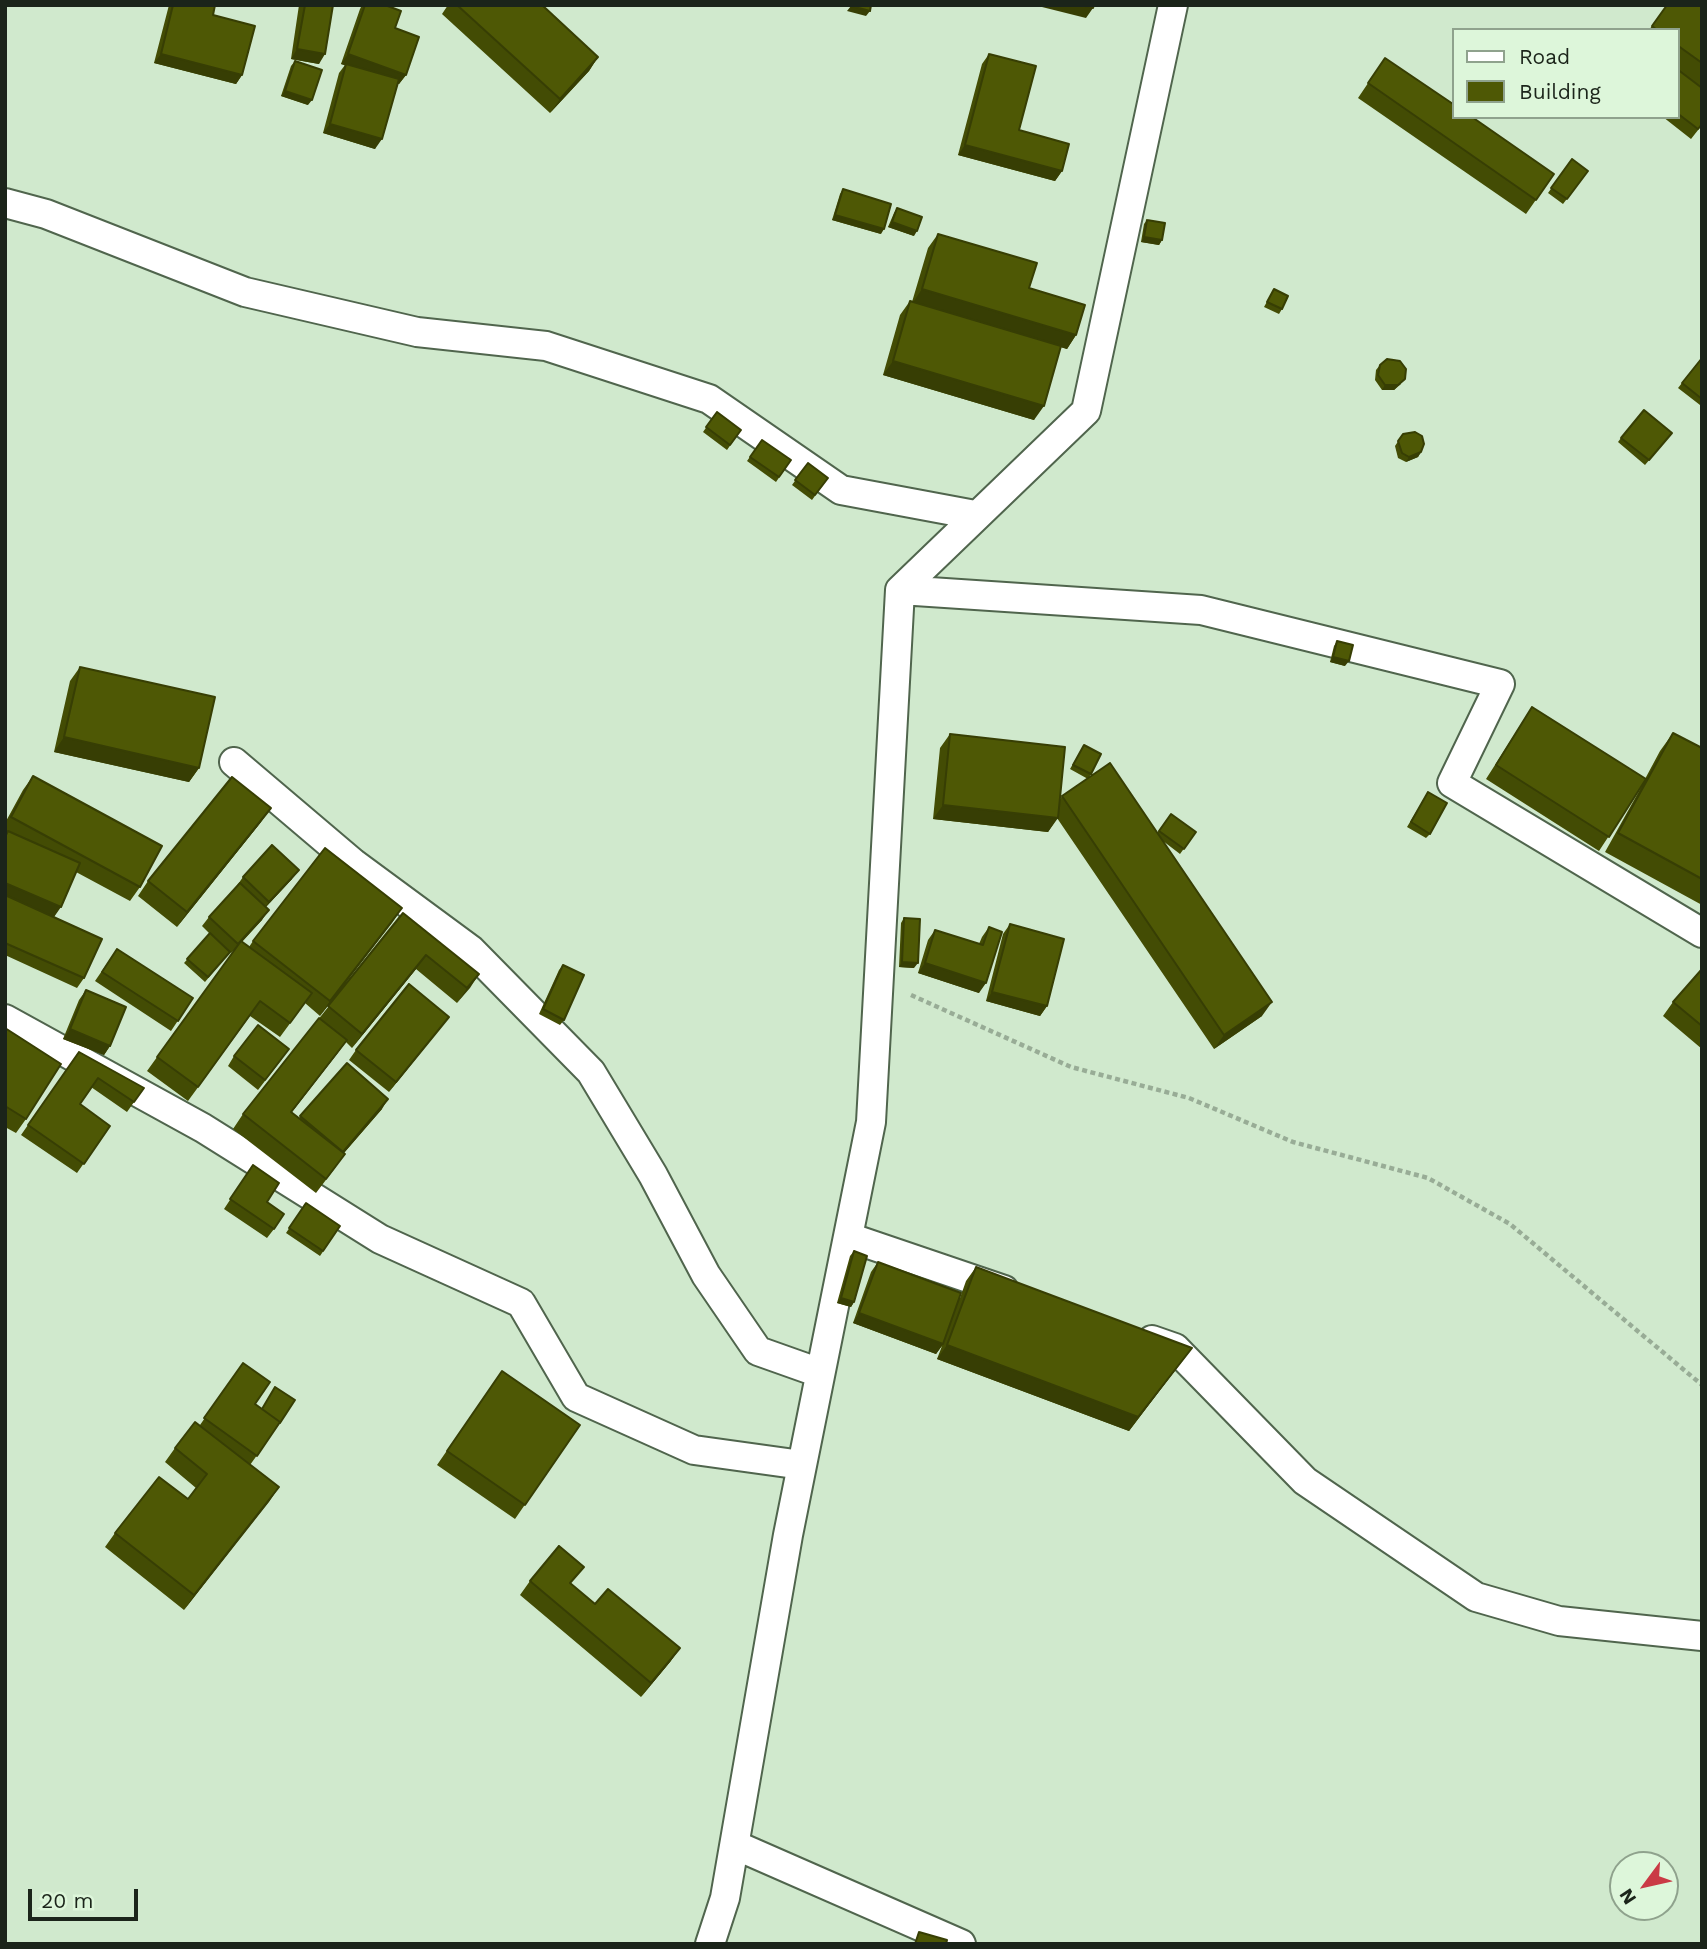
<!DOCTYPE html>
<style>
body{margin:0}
#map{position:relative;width:1707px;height:1949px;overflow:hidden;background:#d0e9cd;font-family:"Work Sans",sans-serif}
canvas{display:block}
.frame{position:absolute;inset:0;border:7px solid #1b241a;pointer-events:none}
.legend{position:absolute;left:1452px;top:28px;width:228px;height:91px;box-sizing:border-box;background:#ddf6da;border:2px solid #8fa28d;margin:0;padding:9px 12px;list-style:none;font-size:21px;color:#1b241a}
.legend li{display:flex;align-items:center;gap:14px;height:35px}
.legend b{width:35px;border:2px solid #8fa28d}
.north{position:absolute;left:1609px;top:1851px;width:70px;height:70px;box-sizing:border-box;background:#ddf6da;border:2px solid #8fa28d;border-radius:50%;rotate:237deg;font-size:19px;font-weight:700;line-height:28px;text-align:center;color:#1b241a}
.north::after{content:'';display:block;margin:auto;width:24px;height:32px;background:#ca3a45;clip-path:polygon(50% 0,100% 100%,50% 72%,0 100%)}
.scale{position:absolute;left:28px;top:1889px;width:110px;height:32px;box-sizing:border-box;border:4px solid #1b241a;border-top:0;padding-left:9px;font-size:21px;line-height:24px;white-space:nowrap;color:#1b241a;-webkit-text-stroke:5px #ddf6da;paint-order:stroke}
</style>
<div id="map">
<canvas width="1707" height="1949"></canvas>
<div class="frame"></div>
<ul class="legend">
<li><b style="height:9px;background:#fff"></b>Road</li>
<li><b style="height:19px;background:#4e5805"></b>Building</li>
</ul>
<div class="north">N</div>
<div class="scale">20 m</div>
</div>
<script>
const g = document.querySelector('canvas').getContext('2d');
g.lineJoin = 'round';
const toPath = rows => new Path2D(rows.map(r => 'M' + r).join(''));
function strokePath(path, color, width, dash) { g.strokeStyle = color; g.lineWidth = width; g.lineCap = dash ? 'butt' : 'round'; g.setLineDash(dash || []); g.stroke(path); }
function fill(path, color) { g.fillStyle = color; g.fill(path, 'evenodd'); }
const path = toPath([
 [911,995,1071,1067,1189,1098,1293,1142,1428,1178,1510,1224,1702,1385]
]);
const street = toPath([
 [5,203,46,214,245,292,417,332,546,346,709,399,841,490,975,515],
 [900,590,1201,610,1500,684,1452,783,1702,933],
 [234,762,353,863,471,950,591,1072,653,1175,706,1275,758,1351,820,1373],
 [5,1019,203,1128,380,1239,521,1303,576,1397,694,1450,802,1465],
 [848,1237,1004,1290],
 [1152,1340,1175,1348,1305,1481,1476,1597,1559,1621,1702,1636],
 [735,1845,961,1944],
 [710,1944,725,1898,788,1535,871,1122,900,590,1086,411,1173,5]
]);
const wall = toPath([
 [169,5,215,5,213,15,242,75,236,84,154,63],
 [299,5,333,5,319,64,291,59],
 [362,5,385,5,395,28,406,75,399,84,397,84,375,149,323,133,339,73,345,65,341,64,360,9],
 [448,5,542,5,598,57,589,71,550,113,442,14],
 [1667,5,1702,5,1702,125,1691,139,1663,117,1677,117,1677,30,1649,30],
 [989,54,1019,130,1062,171,1055,181,958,155,982,64],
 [1385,58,1554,174,1526,214,1358,98],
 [295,61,308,105,281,96,291,66],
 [1572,159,1588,171,1563,204,1548,193],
 [843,189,881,234,832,220,840,194],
 [897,208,914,236,888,227,894,213],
 [1147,220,1162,240,1159,245,1141,242,1144,224],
 [938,234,1029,288,1076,335,1067,349,1061,347,1034,420,883,375,900,315,910,301,912,302,928,248],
 [1274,289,1282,309,1279,314,1264,307],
 [1702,358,1702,403,1700,405,1678,388],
 [1380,365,1401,384,1394,390,1382,390,1375,380,1376,370],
 [717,412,741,430,727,450,703,432],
 [1672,433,1645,465,1618,442,1621,438],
 [1403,434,1421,452,1418,457,1406,462,1398,458,1395,446],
 [762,440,791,460,776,482,747,461],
 [808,463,828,478,812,500,792,485],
 [1337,641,1345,666,1330,662,1334,646],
 [80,667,199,768,189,782,54,752,70,681],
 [1532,707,1645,779,1660,751,1673,733,1702,748,1702,905,1605,852,1643,784,1599,851,1486,779],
 [950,734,1060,799,1062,796,1157,833,1171,814,1196,832,1180,854,1163,841,1262,1016,1214,1049,1057,818,1048,832,933,819,940,748],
 [1084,745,1091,774,1088,779,1070,769],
 [33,776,140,887,130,901,76,872,54,917,34,908,84,978,77,988,5,955,5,823,23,790],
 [1425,797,1430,834,1426,838,1407,827],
 [261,822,177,927,138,896,148,881],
 [243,877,292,879,266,907,262,920,242,942,249,947,253,941,402,908,320,1016,305,1003,280,1037,250,1016,188,1101,147,1071,235,949,231,953,230,952,205,982,184,963,210,934,202,926,209,917,236,887],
 [403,913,479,974,457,1003,416,969,352,1048,346,1042,291,1113,299,1118,347,1063,382,1109,344,1153,335,1168,316,1193,233,1129,243,1114],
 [904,918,914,968,899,967,901,923],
 [1010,924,1047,1006,1040,1016,986,1001,1003,934],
 [989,927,979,993,918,973,928,940,935,930,979,944,982,937],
 [117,949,193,998,171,1031,95,981],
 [563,965,564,1020,560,1025,539,1014,559,970],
 [1702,969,1702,1049,1663,1016,1673,1002],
 [86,990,110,1046,104,1055,63,1039,79,1000],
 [449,1017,389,1092,349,1060,356,1050],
 [5,1028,26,1119,16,1133,5,1127],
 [79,1052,144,1088,127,1112,91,1087,80,1104,110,1126,77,1173,21,1135],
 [234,1056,282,1059,258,1090,228,1066],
 [253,1165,267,1202,274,1229,267,1238,224,1209],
 [306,1203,340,1226,320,1256,286,1233],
 [854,1251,854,1302,851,1307,837,1303,850,1256],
 [878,1262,960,1298,966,1281,976,1267,1192,1348,1129,1431,937,1359,942,1346,936,1354,853,1323,871,1272],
 [243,1363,255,1404,280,1423,250,1465,279,1487,184,1610,105,1547,115,1533,188,1499,196,1488,165,1462,175,1448,200,1425],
 [502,1371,580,1425,515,1519,437,1465],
 [530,1581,571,1584,595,1604,680,1648,670,1662,641,1697,520,1595]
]);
const shadedWall = toPath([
 [1034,5,1081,5,1093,8,1086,18],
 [851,6,870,11,866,16,847,11],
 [297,49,325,54,319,64,291,59],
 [161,54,242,75,236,84,154,63],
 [348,54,406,75,399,84,341,64],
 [598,57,589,71,550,113,560,99],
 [285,91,312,100,308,105,281,96],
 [330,124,382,139,375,149,323,133],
 [965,145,1062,171,1055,181,958,155],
 [835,215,884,229,881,234,832,220],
 [892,222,917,231,914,236,888,227],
 [1144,237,1162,240,1159,245,1141,242],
 [922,289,1076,335,1067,349,912,304],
 [893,361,1044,406,1034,420,883,375],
 [1405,379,1394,390,1382,390,1385,385],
 [1421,452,1418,457,1406,462,1409,457],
 [1333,657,1349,661,1345,666,1330,662],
 [64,737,199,768,189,782,54,752],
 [943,805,1058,818,1048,832,933,819],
 [271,808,261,822,177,927,187,912],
 [299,870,292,879,262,911,269,902],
 [5,883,61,907,54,917,5,896],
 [402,908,392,923,320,1016,330,1001],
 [269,910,262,920,231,953,238,944],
 [426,955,416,969,352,1048,362,1034],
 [902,962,918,963,914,968,899,967],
 [925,963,986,983,979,993,918,973],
 [479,974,470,988,457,1003,467,988],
 [992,992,1047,1006,1040,1016,986,1001],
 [1272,1002,1262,1016,1214,1049,1224,1035],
 [449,1017,442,1026,389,1092,396,1082],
 [70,1029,110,1046,104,1055,63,1039],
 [347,1040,337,1054,281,1126,291,1112],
 [388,1099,382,1109,336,1162,343,1152],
 [841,1298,854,1302,851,1307,837,1303],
 [859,1313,943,1344,936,1354,853,1323],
 [947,1345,1192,1348,1129,1431,937,1359],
 [279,1487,269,1502,184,1610,194,1595],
 [680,1648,670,1662,641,1697,651,1683]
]);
const building = toPath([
 [173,5,215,5,213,15,255,26,242,75,161,54,173,5],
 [305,5,333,5,325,54,297,49,305,5],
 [365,5,385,5,401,11,395,28,419,37,406,75,348,54,365,5],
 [457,5,542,5,598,57,560,99,457,5],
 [851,5,871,5,870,11,851,6,851,5],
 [1081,5,1094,5,1093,8,1081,5],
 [1667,5,1702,5,1702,63,1677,45,1677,30,1657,30,1652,26,1667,5],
 [989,54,1036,66,1019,130,1069,144,1062,171,965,145,989,54],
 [1385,58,1453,104,1453,117,1472,117,1554,174,1536,200,1368,83,1385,58],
 [295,61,322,70,312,100,285,91,295,61],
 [346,64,399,79,382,139,330,124,346,64],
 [1677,69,1702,88,1702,124,1698,129,1677,113,1677,69],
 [1572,159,1588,171,1567,199,1551,188,1572,159],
 [843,189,891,204,884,229,835,215,843,189],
 [897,208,922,217,917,231,892,222,897,208],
 [1147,220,1165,223,1162,240,1144,237,1147,220],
 [938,234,1037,263,1029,288,1085,305,1076,335,922,289,938,234],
 [1274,289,1288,296,1282,309,1267,302,1274,289],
 [910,301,1061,346,1044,406,893,361,910,301],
 [1702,358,1702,399,1682,383,1702,358],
 [1387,359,1400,361,1406,369,1405,379,1398,385,1385,385,1378,375,1380,365,1387,359],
 [1644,410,1672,433,1649,460,1621,438,1644,410],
 [717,412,741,430,730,445,706,427,717,412],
 [1415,432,1422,436,1424,444,1421,452,1409,457,1402,453,1398,441,1403,434,1415,432],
 [762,440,791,460,779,477,750,457,762,440],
 [808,463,828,478,815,495,795,480,808,463],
 [1337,641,1353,645,1349,661,1333,657,1337,641],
 [80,667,215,697,199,768,64,737,80,667],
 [1532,707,1646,779,1609,837,1496,765,1532,707],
 [1673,733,1702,748,1702,879,1618,833,1673,733],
 [950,734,1065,747,1058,818,943,805,950,734],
 [1084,745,1101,754,1091,774,1073,765,1084,745],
 [1110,763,1272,1002,1224,1035,1062,796,1110,763],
 [33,776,162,846,140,887,11,817,33,776],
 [232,777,271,808,187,912,148,881,232,777],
 [1428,792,1447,803,1430,834,1411,822,1428,792],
 [1171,814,1196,832,1184,849,1159,831,1171,814],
 [8,831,80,863,61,907,5,883,5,837,8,831],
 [272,845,299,870,269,902,243,877,272,845],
 [325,848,402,908,330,1001,253,941,325,848],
 [240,883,269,910,238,944,209,917,240,883],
 [5,895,102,939,84,978,5,943,5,895],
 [403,913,479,974,467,988,426,955,362,1034,328,1006,403,913],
 [904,918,920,919,918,963,902,962,904,918],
 [1010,924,1064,939,1047,1006,992,992,1010,924],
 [989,927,1002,932,986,983,925,963,935,930,983,945,989,927],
 [210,933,230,952,208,977,187,959,210,933],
 [241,941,312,993,290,1023,260,1001,198,1087,157,1057,241,941],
 [117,949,193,998,178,1021,102,972,117,949],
 [563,965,584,975,564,1020,543,1009,563,965],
 [1702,969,1702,1026,1673,1002,1702,969],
 [409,984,449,1017,396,1082,356,1050,409,984],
 [86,990,126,1007,110,1046,70,1029,86,990],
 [319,1018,347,1040,291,1112,345,1154,326,1179,243,1114,319,1018],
 [258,1025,289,1049,265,1080,234,1056,258,1025],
 [5,1028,61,1064,26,1119,5,1106,5,1028],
 [79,1052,144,1088,134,1102,98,1078,80,1104,110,1126,84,1164,28,1125,79,1052],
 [347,1063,388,1099,343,1152,300,1116,347,1063],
 [253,1165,279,1183,267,1202,284,1214,274,1229,230,1199,253,1165],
 [306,1203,340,1226,323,1251,289,1228,306,1203],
 [854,1251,867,1256,854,1302,841,1298,854,1251],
 [878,1262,961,1293,943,1344,859,1313,878,1262],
 [976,1267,1192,1348,1138,1417,947,1345,976,1267],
 [243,1363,270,1382,255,1404,280,1422,257,1456,204,1418,243,1363],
 [502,1371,580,1425,525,1505,447,1451,502,1371],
 [275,1387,295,1400,280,1423,280,1422,262,1409,275,1387],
 [195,1422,279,1487,194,1595,115,1533,159,1477,188,1499,207,1474,175,1448,195,1422],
 [559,1546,584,1567,570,1583,595,1604,608,1589,680,1648,651,1683,530,1581,559,1546],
 [919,1932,947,1940,946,1944,915,1944,919,1932]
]);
strokePath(street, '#50654d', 32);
strokePath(path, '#98ac96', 4.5, [5, 3.5]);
strokePath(street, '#fff', 28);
fill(wall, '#434c04');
fill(shadedWall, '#373e04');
fill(building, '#4e5805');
strokePath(building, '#373e04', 2);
</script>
